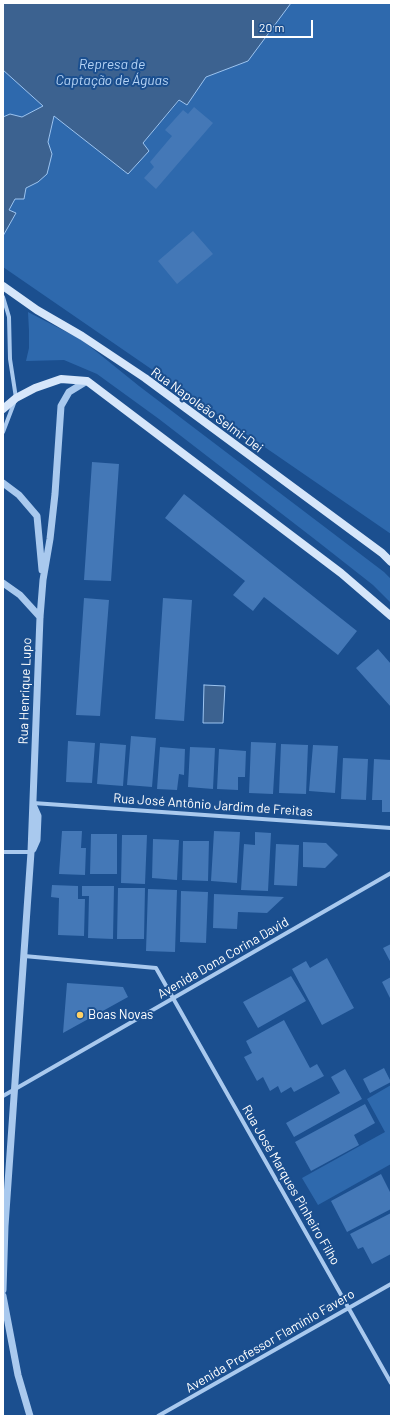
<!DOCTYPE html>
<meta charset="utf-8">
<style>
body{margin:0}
#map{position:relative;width:394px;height:1419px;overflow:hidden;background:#1b4f8f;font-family:Barlow,sans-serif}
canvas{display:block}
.frame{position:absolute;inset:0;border:4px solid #fff;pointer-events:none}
.scale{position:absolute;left:252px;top:20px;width:61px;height:18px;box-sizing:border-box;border:2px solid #fff;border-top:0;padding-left:5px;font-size:12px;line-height:14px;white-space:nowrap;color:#fff;-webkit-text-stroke:3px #1b4f8f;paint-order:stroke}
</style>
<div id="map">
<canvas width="394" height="1419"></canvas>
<div class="frame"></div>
<div class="scale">20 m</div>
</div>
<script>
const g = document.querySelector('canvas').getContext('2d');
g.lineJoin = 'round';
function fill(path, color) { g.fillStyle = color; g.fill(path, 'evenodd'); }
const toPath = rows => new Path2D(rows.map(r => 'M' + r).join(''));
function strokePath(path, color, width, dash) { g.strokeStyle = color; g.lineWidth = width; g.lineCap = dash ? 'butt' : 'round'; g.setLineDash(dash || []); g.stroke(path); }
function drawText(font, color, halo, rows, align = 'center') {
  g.font = font + ' Barlow,sans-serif'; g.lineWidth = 4; g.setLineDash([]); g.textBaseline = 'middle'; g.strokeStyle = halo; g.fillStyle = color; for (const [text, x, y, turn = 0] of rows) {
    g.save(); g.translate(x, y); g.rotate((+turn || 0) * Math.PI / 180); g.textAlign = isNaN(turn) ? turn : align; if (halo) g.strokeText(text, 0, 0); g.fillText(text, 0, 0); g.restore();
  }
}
const green = toPath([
 [291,3,391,3,391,534,3,267,3,236,16,213,8,210,15,199,26,188,38,182,52,154,48,142,54,116,71,128,143,143,180,100,187,105,206,77,248,60],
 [3,70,39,101,44,106,22,117,10,114,3,117],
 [28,312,82,340,139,386,384,572,391,579,391,603,373,585,317,541,159,419,97,374,64,360,26,361,29,348,29,331],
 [391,1085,391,1164,318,1205,302,1178,385,1132,367,1099]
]);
const water = toPath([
 [3,3,291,3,248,61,206,77,187,105,179,100,143,143,149,151,128,174,54,116,48,142,52,154,47,174,38,182,26,188,24,199,15,199,9,210,16,213,3,236,3,117,10,114,22,117,43,106,3,70,3,3],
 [204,685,225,686,223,723,203,723,204,685]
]);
const building = toPath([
 [194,107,213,123,156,189,144,178,154,167,150,162,172,136,165,130,183,110,188,114],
 [193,231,213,254,177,284,158,261],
 [92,462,119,464,111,581,84,580],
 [184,494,357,631,338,655,264,597,253,611,233,595,245,581,165,518],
 [84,598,109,600,100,716,76,715],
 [163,598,192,600,184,721,155,719],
 [378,649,391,664,391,707,356,668],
 [131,736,156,738,152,787,127,785],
 [68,741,95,743,92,783,66,782],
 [251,742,276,743,273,794,249,793],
 [100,743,126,745,123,786,97,784],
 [281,744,308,745,306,794,279,793],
 [313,745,338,746,335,793,309,791],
 [160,747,185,749,184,775,179,774,177,790,157,789],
 [190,747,215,748,213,789,188,787],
 [219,749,246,751,245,777,238,777,238,790,217,789],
 [343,758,368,759,366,800,341,799],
 [374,759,391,760,391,812,382,812,382,800,372,800],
 [62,831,82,831,81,848,86,848,85,875,59,874],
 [214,831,240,832,237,883,211,881],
 [255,832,271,833,268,891,241,890,244,844,255,845],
 [91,834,117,834,117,874,90,874],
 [122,835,147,835,145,884,121,883],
 [153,839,179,840,177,880,152,878],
 [183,841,209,841,208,881,182,880],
 [303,842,326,843,338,855,325,868,303,867],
 [276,844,299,845,297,886,274,885],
 [52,885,78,886,78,899,85,899,84,936,58,935,59,898,51,897],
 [82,886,114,886,113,939,88,938,89,896,82,896],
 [118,888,145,888,144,939,117,939],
 [148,889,177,890,175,952,146,951],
 [181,891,208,892,206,943,180,942],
 [214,894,284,897,267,913,238,912,237,929,213,928],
 [391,944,391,963,383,948],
 [327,958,354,1008,322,1025,292,969,306,961,310,968],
 [291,976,306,1001,258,1028,243,1002],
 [391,977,391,1000,382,982],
 [67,983,123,987,128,997,63,1033],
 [284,1020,310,1068,317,1064,324,1076,294,1092,291,1087,281,1093,278,1086,270,1091,263,1077,257,1081,244,1057,252,1053,246,1041],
 [384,1068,391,1082,370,1093,363,1079],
 [345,1069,362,1099,294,1137,286,1123,340,1093,331,1077],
 [365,1104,375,1123,354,1135,359,1145,311,1171,295,1142],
 [381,1174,391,1194,391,1209,347,1232,331,1201],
 [391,1213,391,1254,372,1264,363,1247,358,1249,350,1234]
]);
const minor = toPath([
 [3,297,9,317,10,359,16,398,3,432],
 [33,803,391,828],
 [3,852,31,852],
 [24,956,156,968,391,1383],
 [3,1096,391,873],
 [158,1416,391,1284]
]);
const tertiary = toPath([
 [3,483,19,495,37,516,42,570],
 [3,583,20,595,40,617],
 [33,849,37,840,38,816,34,807],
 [3,1290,5,1226,31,852,40,617,43,580,50,539,55,494,61,406,69,392,87,381],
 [3,1296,18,1375,30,1416]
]);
const secondary = toPath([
 [3,286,37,310,82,336,145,378,382,553,391,562],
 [3,409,16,398,35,388,61,379,87,381,341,573,391,616]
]);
const markers = [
 [80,1015,4,"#ffd166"]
];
const streetNames = [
 ["Rua Napoleão Selmi-Dei",207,410,36],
 ["Rua Henrique Lupo",25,691,-88],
 ["Rua José Antônio Jardim de Freitas",213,805,4],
 ["Avenida Dona Corina David",223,958,-30],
 ["Rua José Marques Pinheiro Filho",291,1185,60],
 ["Avenida Professor Flamínio Favero",270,1341,-30]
];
const poiNames = [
 ["Boas Novas",88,1015]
];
const waterNames = [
 ["Represa de",112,64],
 ["Captação de Águas",112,80]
];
fill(green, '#2e69ad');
fill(water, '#3c6290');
strokePath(water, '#9cc4f0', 1);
fill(building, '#4478b7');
strokePath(minor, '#a9c9ee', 4);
strokePath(tertiary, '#a9c9ee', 7);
strokePath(secondary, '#d6e6fa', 8);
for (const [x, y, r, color] of markers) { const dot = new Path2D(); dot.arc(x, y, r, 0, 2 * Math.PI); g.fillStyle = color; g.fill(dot); strokePath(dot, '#1b4f8f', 1.5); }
drawText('13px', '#fff', '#1b4f8f', streetNames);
drawText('13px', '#fff', '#1b4f8f', poiNames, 'left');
drawText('italic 14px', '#b5d3f5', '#1b4f8f', waterNames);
</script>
